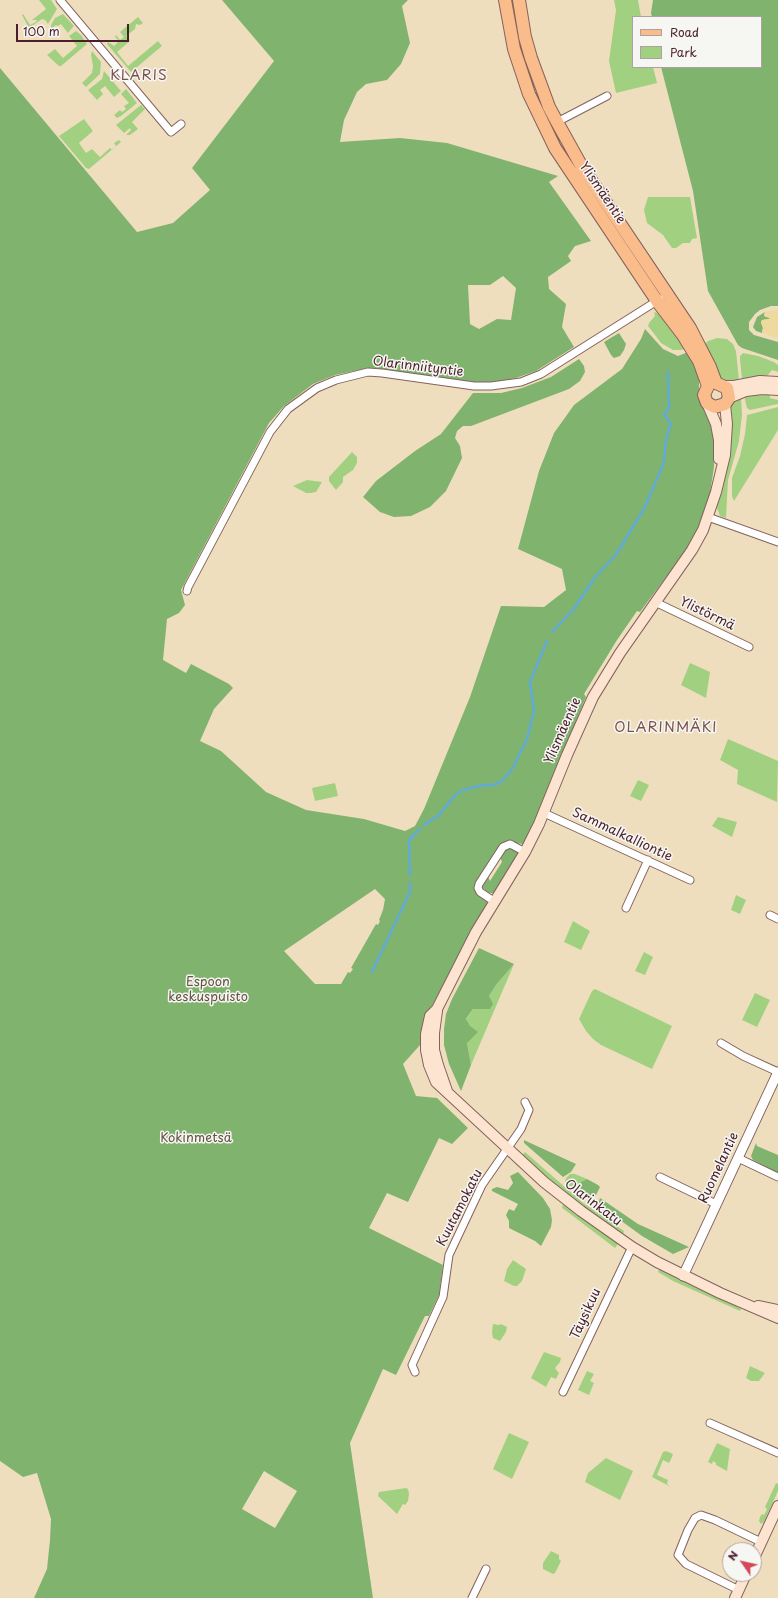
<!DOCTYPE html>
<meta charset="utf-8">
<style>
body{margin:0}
#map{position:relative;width:778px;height:1598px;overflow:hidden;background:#efdebe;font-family:"Playpen Sans",sans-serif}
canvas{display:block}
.legend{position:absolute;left:632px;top:16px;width:130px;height:52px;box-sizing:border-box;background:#f6f6f2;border:1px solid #b1a0a2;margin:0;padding:5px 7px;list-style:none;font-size:12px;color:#4a1f2b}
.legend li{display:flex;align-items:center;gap:8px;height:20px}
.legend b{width:20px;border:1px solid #b1a0a2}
.north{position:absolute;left:722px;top:1542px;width:40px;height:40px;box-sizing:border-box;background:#f6f6f2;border:1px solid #b1a0a2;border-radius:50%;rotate:304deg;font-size:11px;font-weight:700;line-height:16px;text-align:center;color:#4a1f2b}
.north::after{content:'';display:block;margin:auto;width:14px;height:18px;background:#d1495b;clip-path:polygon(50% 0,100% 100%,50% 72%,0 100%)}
.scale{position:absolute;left:16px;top:24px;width:113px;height:18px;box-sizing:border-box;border:2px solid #4a1f2b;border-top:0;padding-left:5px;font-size:12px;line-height:14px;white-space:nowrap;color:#4a1f2b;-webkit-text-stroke:3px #f6f6f2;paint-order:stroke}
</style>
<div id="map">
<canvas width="778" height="1598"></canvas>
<ul class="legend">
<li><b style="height:5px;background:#f9bc8a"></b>Road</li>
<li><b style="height:11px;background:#a1d180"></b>Park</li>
</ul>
<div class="north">N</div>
<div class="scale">100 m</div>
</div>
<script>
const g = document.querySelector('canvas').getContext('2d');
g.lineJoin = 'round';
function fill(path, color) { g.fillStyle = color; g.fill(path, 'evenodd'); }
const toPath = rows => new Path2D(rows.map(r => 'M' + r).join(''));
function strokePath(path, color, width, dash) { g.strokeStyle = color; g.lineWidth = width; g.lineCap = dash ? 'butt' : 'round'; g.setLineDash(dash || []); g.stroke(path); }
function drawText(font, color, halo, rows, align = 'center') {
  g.font = font + ' "Playpen Sans",sans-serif'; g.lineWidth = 3; g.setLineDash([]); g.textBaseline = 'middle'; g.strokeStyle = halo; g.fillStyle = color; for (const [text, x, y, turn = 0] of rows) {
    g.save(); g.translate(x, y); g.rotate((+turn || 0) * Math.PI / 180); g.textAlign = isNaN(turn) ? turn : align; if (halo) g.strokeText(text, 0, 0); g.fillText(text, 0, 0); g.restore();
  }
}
const green = toPath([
 [39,0,51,0,57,9,48,24,45,20,42,19,29,28,22,15,23,14,30,25,36,22,37,20,32,20,46,9],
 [614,0,638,0,641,17,633,17,633,67,653,67,657,83,616,93,609,61,616,10],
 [63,14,74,26,72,28,68,33,61,24,58,26,56,25,51,29,51,25,55,18],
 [138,17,143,23,140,25,136,24,135,29,126,36,130,41,117,52,128,66,158,41,162,46,131,72,107,44,108,42,114,46,119,41,115,37,116,35,120,40,124,37,120,32],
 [76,31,81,35,87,44,61,66,59,66,47,55,55,49,63,58,77,46,69,36],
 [92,51,101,62,100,74,86,87,82,83,92,73,93,66,91,55],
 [104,71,121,91,114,97,105,86,100,90,103,94,97,100,88,90,102,79],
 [126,89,137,103,121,116,117,118,114,115,120,110,122,112,126,109,124,106,129,103,121,94],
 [141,105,145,109,132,122,138,129,130,135,126,135,131,130,130,128,124,133,116,125],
 [84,119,93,131,79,143,86,153,92,149,100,157,110,148,112,150,116,146,114,143,119,140,121,142,89,169,86,168,59,136],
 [648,197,690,197,697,238,692,239,690,243,683,243,676,248,672,248,663,235,647,223,644,210],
 [654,312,660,314,686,348,681,350,673,350,661,343,655,335,648,326,649,323,655,316],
 [717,338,727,339,733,344,736,351,739,380,725,381,718,375,704,345,708,341],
 [743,353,758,356,774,362,778,365,778,372,772,370,768,375,742,380,740,359,740,356],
 [762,392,770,395,770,398,778,400,778,404,750,410,747,408,744,395],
 [741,397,742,415,739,441,728,480,726,518,720,516,717,508,725,476,730,407,736,400],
 [778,407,778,430,734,501,732,496,732,478,740,456,745,434,747,415],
 [352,452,357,457,357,463,353,470,343,477,343,482,336,490,329,481,329,477],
 [307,480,322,482,316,492,311,493,306,493,293,486],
 [690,663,710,672,706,698,681,685],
 [728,739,778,761,777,802,737,784,738,770,720,760],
 [638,780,649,785,641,801,630,796],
 [335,783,338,796,315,801,312,788],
 [718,817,737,822,732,837,712,826],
 [736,895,746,900,740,914,731,910],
 [573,921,590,931,581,950,564,942],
 [644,952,653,957,645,975,635,971],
 [514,964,471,1065,467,1043,470,1026,466,1020,473,1009,489,996,496,985],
 [595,989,672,1026,652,1069,601,1045,593,1039,586,1031,579,1019,592,991],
 [755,993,770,1000,757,1027,742,1020],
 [525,1152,582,1202,624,1231,623,1236,593,1215,550,1181,522,1155],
 [570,1174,575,1174,587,1179,581,1182,580,1186,582,1196,565,1182,566,1178],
 [563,1204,618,1244,615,1248,565,1210,562,1208],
 [513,1260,526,1269,522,1281,517,1286,514,1286,504,1281,507,1269],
 [660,1268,731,1303,741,1309,740,1311,673,1281,658,1272],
 [493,1324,499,1325,501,1324,507,1327,506,1332,500,1341,493,1338,492,1332],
 [544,1352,561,1358,560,1362,555,1368,559,1373,556,1379,551,1377,546,1387,531,1378],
 [750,1366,765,1373,759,1381,751,1381,746,1378],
 [587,1371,594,1374,590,1381,594,1383,589,1395,578,1390],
 [509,1433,529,1442,512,1479,493,1469],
 [717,1443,730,1449,727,1471,716,1465,716,1463,713,1461,712,1464,708,1462],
 [666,1451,673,1454,672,1457,669,1463,663,1460,657,1475,668,1480,667,1484,671,1487,652,1477,663,1452],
 [606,1458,633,1471,620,1500,585,1482,588,1473],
 [776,1483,778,1484,778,1491,764,1522,761,1524,759,1521,760,1517,762,1514,764,1515,767,1509,765,1507],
 [406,1488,408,1489,409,1494,408,1501,405,1505,403,1504,397,1514,378,1496,379,1492],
 [551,1551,559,1555,559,1559,561,1561,555,1573,553,1574,543,1569,543,1563]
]);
const forest = toPath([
 [222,0,408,0,402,6,410,43,401,64,387,80,366,84,357,92,344,120,340,142,400,138,447,143,558,176,549,182,591,241,575,246,568,256,571,261,548,277,549,289,566,304,562,327,574,347,536,371,516,378,495,382,473,382,381,369,354,371,335,375,313,384,284,406,269,423,181,590,185,605,179,613,167,619,163,660,186,673,191,664,229,684,233,688,214,709,200,741,221,751,266,792,306,810,364,819,405,831,415,826,424,809,470,697,501,606,544,607,566,590,562,569,518,549,539,471,554,433,574,405,622,369,641,339,645,329,663,349,678,356,688,352,696,367,699,380,699,393,714,427,714,467,710,493,703,515,694,537,681,557,640,612,637,611,617,640,584,694,586,697,527,839,523,844,511,842,475,886,487,900,488,903,423,1022,423,1037,420,1045,403,1064,416,1096,437,1098,468,1128,452,1144,439,1138,408,1202,387,1193,369,1228,443,1265,439,1295,429,1316,425,1316,396,1375,383,1369,350,1443,373,1598,34,1598,47,1569,50,1540,51,1519,37,1473,23,1477,0,1461,0,68,137,232,173,223,210,190,192,168,274,61],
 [503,276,516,288,511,320,497,319,479,329,470,324,468,285,490,285],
 [375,889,385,899,383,910,379,920,380,921,378,925,376,924,351,968,353,969,350,973,348,972,341,984,315,984,284,951],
 [264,1471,297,1491,275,1528,242,1509],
 [653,0,778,0,778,306,771,306,760,310,755,314,749,322,749,330,754,335,778,342,778,360,742,348,738,345,708,291,693,191,661,67,761,67,761,17,652,17,651,13],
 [765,312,764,315,766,317,770,318,769,319,762,320,761,322,763,328,762,333,756,331,753,327,757,317],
 [619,333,626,344,624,350,620,356,614,358,611,355,604,342],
 [579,359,584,366,585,372,580,381,569,389,471,426,463,426,457,431,455,438,460,446,462,458,446,491,430,507,411,516,394,517,380,512,363,497,376,481,415,451,441,434,473,393,501,393,522,388,551,377],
 [508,846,516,850,518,855,495,893,489,893,481,887,487,874,490,881,502,862,499,855],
 [479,948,514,964,496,985,489,996,493,1004,490,1009,473,1009,466,1019,470,1026,478,1032,467,1043,471,1065,461,1091,449,1064,444,1045,444,1029,446,1014,452,999],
 [524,1140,526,1141,576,1164,571,1172,563,1177,524,1143],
 [756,1143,757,1146,778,1155,778,1173,753,1160,751,1156],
 [518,1172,543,1198,550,1209,552,1220,551,1227,541,1246,535,1241,509,1228,509,1221,506,1215,509,1209,514,1211,518,1204,492,1191,492,1189,497,1187,508,1190,513,1183,510,1176],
 [587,1179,598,1185,600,1187,595,1197,587,1198,582,1196,580,1186,581,1182],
 [600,1198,638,1224,689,1247,673,1254,642,1236,598,1204]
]);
const sand = toPath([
 [778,309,778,338,762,333,763,328,761,323,762,320,769,319,770,318,764,316,765,312]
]);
const stream = toPath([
 [552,632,573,610,596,576,616,555,645,507,664,462,666,440,671,423,664,415,669,408,668,372],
 [424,825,439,815,456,794,463,790,483,785,493,785,501,782,513,768,527,739,534,711,530,682,547,641],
 [410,875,409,840,420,829],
 [372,972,410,892,410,883]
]);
const minor = toPath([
 [60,0,171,132,181,124],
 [557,122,607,96],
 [708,517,778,542],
 [187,591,188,587,270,432,288,409,317,388,336,380,368,372,382,373,474,386,491,386,521,382,541,374,660,299],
 [655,602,749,647],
 [544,813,690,880],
 [495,902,480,892,478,888,479,884,503,847,510,844,512,845,525,852],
 [626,908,648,860],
 [770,915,778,919],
 [721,1043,743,1056,778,1072],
 [738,1158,778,1177],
 [660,1177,716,1204],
 [415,1372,412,1365,443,1297,449,1255,482,1185,521,1129,529,1110,525,1102],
 [563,1392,632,1247],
 [710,1423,778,1453],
 [739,1590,686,1564,678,1555,688,1530,695,1518,701,1515,715,1520,761,1542],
 [472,1598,486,1569]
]);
const tertiary = toPath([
 [683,1276,778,1072]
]);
const secondary = toPath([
 [725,386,734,386,760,381,778,382],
 [729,398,746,391,762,389,778,390],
 [707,403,716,424,719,440,719,459],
 [725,404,727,424,725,455,716,492,703,530,692,550,620,653,593,697,567,755,539,824,525,852,476,932,437,1009,430,1016,426,1034,426,1050,429,1065,436,1082,544,1182,581,1211,632,1247,657,1262,720,1293,778,1318],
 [437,1011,434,1033,434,1050,438,1065,447,1091],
 [758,1306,778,1310],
 [754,1558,778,1506],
 [735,1598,746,1574]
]);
const primary = toPath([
 [505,0,514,49,529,94,555,148,657,301,683,335,699,361,708,386,704,395,707,403,715,407,725,404,729,398,727,388,716,383,710,367,690,328,582,167,557,122,549,107,531,58,525,37,519,0]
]);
const streetNames = [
 ["Ylismäentie",602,193,56],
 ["Olarinniityntie",418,367,7],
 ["Ylistörmä",707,614,26],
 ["Ylismäentie",563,731,-66],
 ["Sammalkalliontie",622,835,25],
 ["Ruomelantie",719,1168,-65],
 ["Olarinkatu",593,1203,37],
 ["Kuutamokatu",460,1208,-63],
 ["Täysikuu",586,1314,-65]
];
const parkNames = [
 ["Espoon",208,982],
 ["keskuspuisto",208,997],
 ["Kokinmetsä",196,1138]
];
const neighbourhoodNames = [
 ["KLARIS",139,76],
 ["OLARINMÄKI",666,728]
];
fill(green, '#a1d180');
fill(forest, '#80b36e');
fill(sand, '#eeda9e');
strokePath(stream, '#61abd9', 2.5);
strokePath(minor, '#84625e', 9);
strokePath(tertiary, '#84625e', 11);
strokePath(secondary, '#84625e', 12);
strokePath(primary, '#84625e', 14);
strokePath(minor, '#fff', 7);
strokePath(tertiary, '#fff', 9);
strokePath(secondary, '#fde4d0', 10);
strokePath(primary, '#f9bc8a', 12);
drawText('13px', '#4a1f2b', '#f6f6f2', streetNames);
drawText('13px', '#645444', '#f6f6f2', parkNames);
g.letterSpacing = '1px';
drawText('14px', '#7b514e', '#f6f6f2', neighbourhoodNames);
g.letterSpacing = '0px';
</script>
